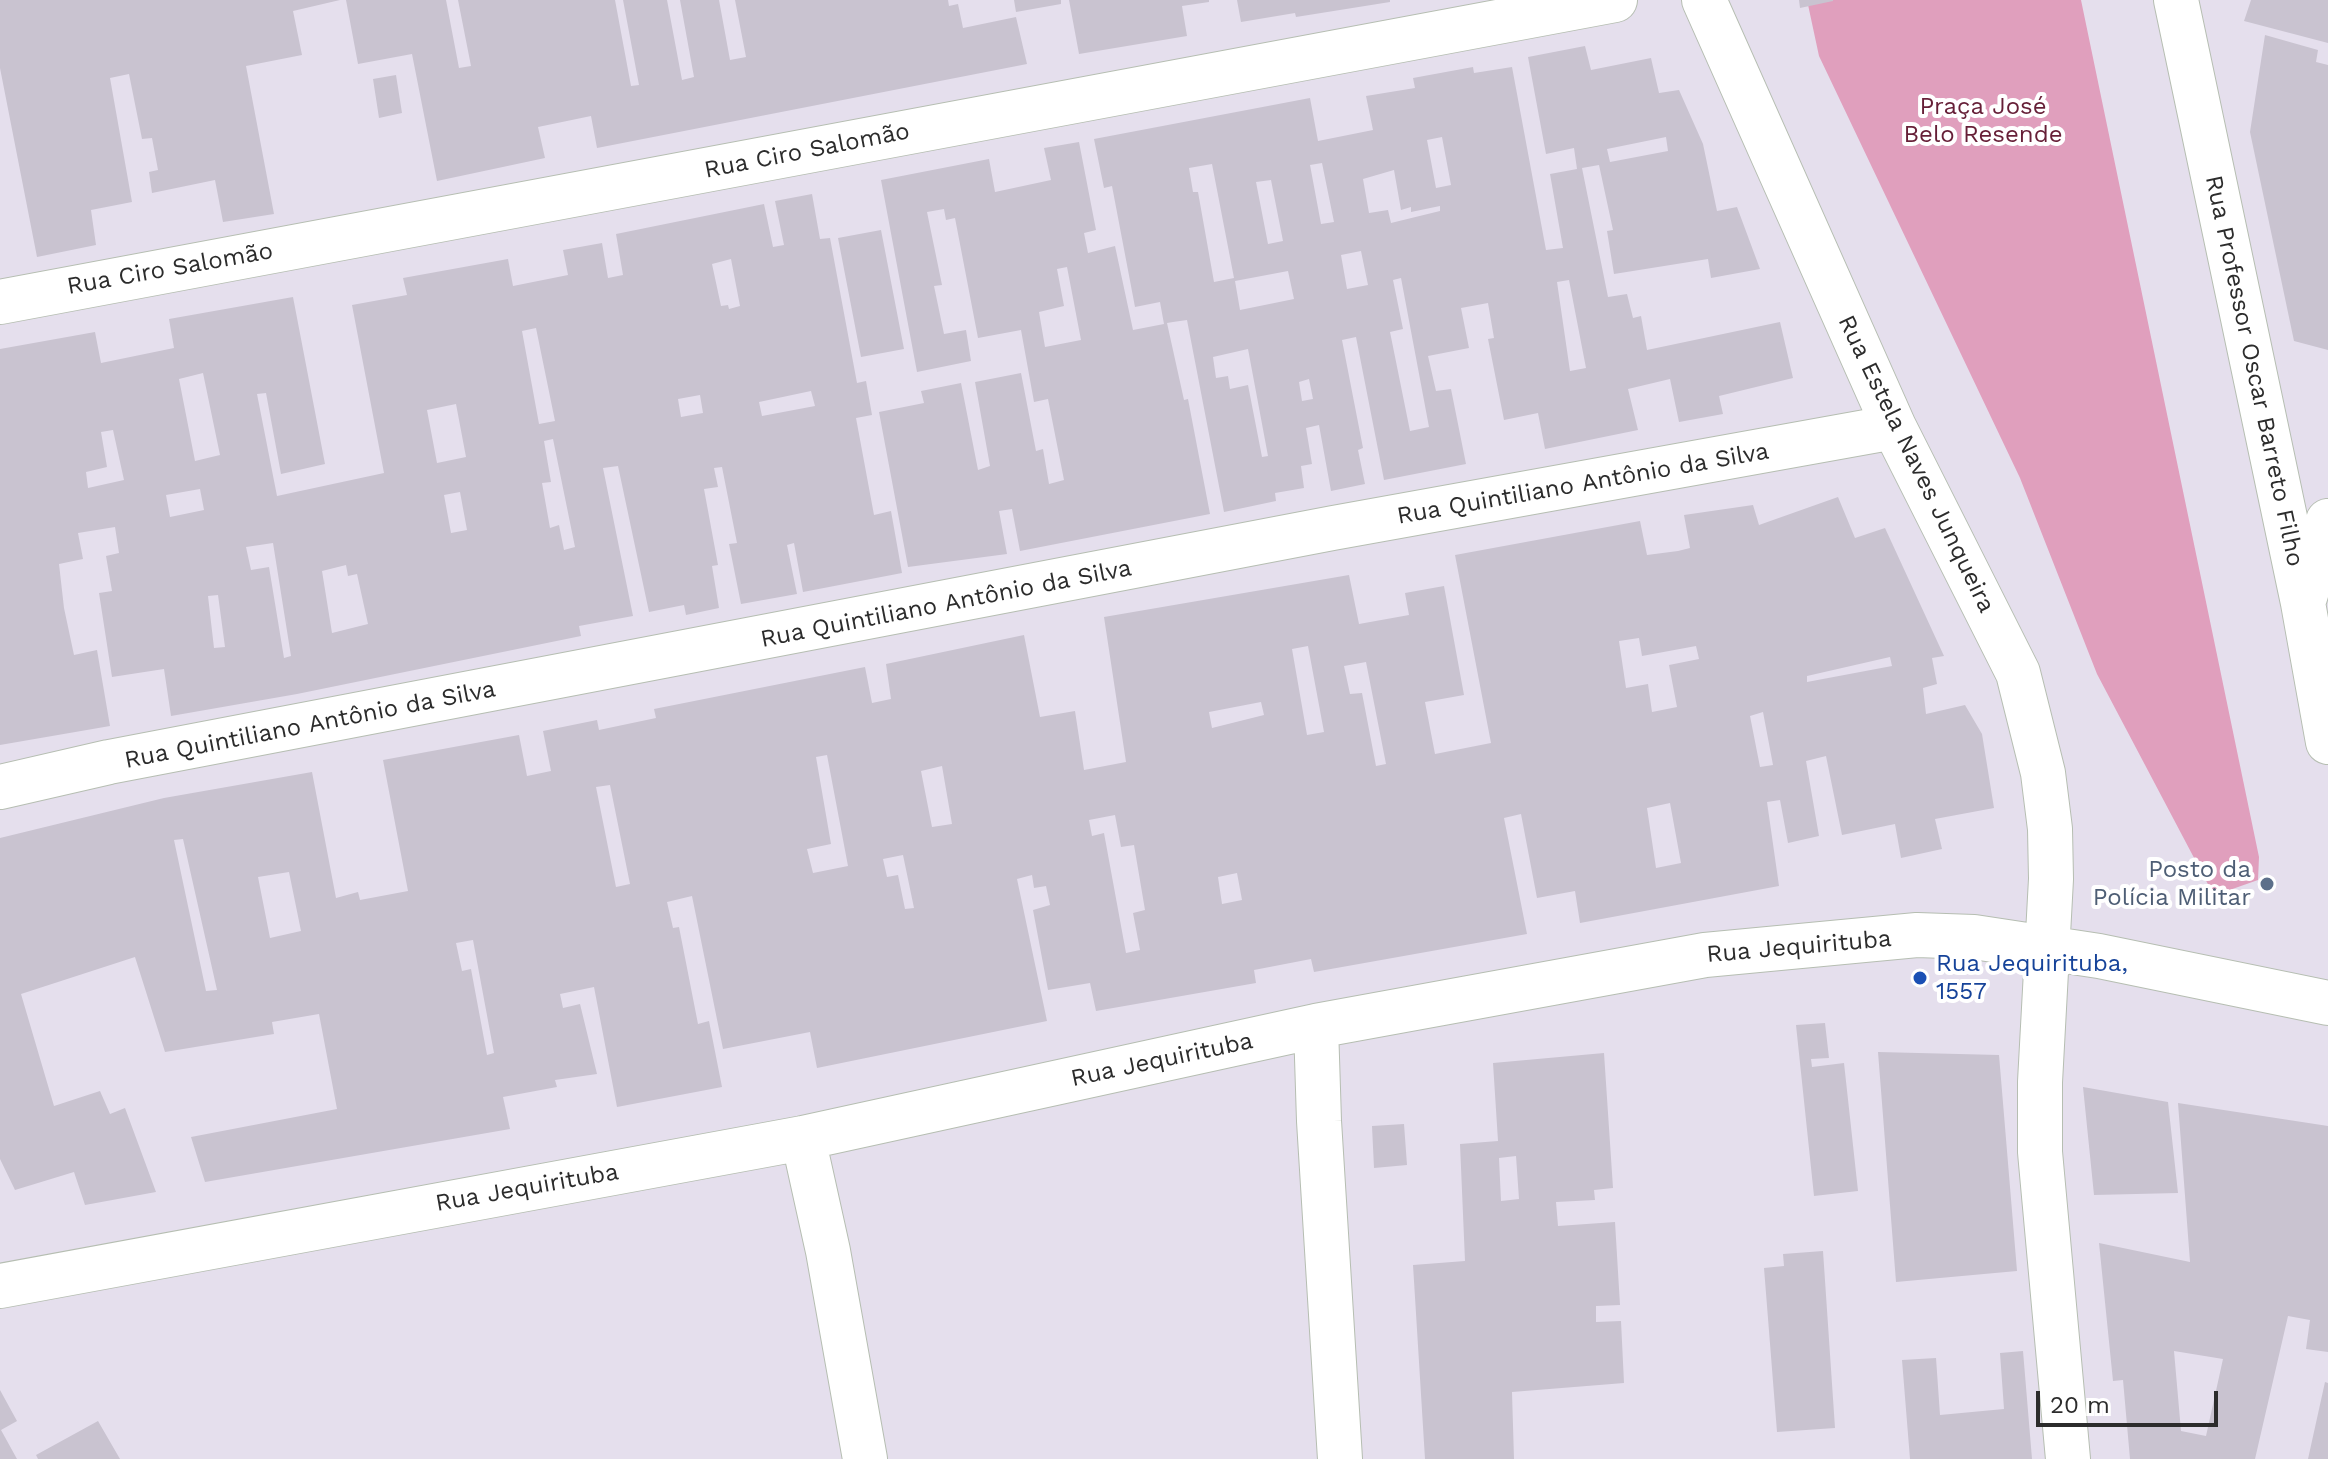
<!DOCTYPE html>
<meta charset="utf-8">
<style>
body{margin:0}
#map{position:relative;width:2328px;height:1459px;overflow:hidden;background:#e5dfed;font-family:"Work Sans",sans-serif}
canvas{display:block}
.scale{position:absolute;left:2036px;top:1391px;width:182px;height:36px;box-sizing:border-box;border:4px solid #2c2c2c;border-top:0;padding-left:10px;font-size:24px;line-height:28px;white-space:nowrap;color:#2c2c2c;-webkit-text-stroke:6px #fff;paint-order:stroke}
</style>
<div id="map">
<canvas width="2328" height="1459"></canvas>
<div class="scale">20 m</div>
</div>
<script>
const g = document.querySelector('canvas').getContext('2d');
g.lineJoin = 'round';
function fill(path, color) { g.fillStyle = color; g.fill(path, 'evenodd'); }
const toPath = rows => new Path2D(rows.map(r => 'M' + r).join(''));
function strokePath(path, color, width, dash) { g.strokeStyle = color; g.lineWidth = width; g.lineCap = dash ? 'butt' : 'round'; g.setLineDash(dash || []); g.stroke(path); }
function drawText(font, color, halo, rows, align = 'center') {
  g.font = font + ' "Work Sans",sans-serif'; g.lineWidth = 8; g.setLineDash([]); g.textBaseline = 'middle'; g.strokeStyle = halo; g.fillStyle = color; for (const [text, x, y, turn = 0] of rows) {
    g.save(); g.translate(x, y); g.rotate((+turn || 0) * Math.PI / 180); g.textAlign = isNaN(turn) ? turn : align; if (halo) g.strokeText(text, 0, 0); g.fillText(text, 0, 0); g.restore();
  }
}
const green = toPath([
 [1807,0,2081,0,2259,857,2258,880,2221,893,2211,890,2097,674,2020,478,1819,56]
]);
const building = toPath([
 [0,0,340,0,293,11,302,55,246,66,274,214,223,222,215,180,152,193,149,172,158,170,152,138,142,139,129,74,110,78,132,202,91,210,96,245,37,257,0,68],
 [346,0,446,0,459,68,471,66,458,0,615,0,631,86,639,85,623,0,667,0,682,80,694,77,680,0,719,0,730,60,746,57,735,0,948,0,949,6,958,4,963,28,1016,17,1027,64,597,148,591,116,538,127,545,158,437,181,412,54,358,64],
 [1014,0,1061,0,1061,4,1016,12],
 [1069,0,1209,0,1209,2,1182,6,1187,36,1079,54],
 [1237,0,1390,0,1390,2,1296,17,1295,13,1241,22],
 [1799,0,1833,0,1833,1,1800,8],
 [2251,0,2328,0,2328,43,2244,21],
 [2265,35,2318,50,2316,62,2328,65,2328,350,2294,341,2250,132],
 [1585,46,1591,70,1651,58,1659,93,1679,90,1703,144,1717,211,1737,207,1760,269,1711,278,1708,259,1614,274,1607,231,1613,230,1599,165,1582,168,1608,297,1627,294,1633,318,1641,316,1647,350,1780,322,1793,378,1719,396,1723,414,1679,422,1670,379,1628,389,1638,430,1545,449,1538,413,1504,420,1488,339,1494,338,1488,303,1461,308,1469,348,1428,356,1436,391,1451,389,1466,464,1384,480,1356,337,1342,340,1363,448,1358,450,1365,484,1331,491,1319,425,1306,428,1312,464,1301,466,1304,488,1275,493,1276,501,1224,512,1187,320,1173,322,1167,323,1184,400,1188,399,1210,514,1020,551,1012,509,999,511,1007,554,908,567,879,412,924,403,921,391,961,383,978,470,990,466,975,382,1021,373,1036,451,1043,449,1049,484,1064,480,1048,399,1034,402,1021,330,978,338,955,218,946,220,944,209,927,212,942,285,934,286,944,334,966,330,971,361,917,372,881,180,989,159,995,192,1051,180,1044,148,1079,142,1096,230,1084,233,1088,253,1115,246,1133,330,1164,324,1160,302,1135,307,1112,186,1104,188,1094,139,1310,98,1318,141,1373,130,1366,96,1415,88,1413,78,1473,67,1474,73,1512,67,1546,250,1563,248,1550,174,1577,169,1574,148,1546,154,1528,57],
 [1442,137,1451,185,1436,188,1427,140],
 [1666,137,1668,151,1610,162,1607,149],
 [1322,163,1334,222,1321,224,1310,165],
 [1212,164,1234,278,1214,282,1198,192,1193,192,1189,168],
 [1394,170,1401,210,1411,207,1411,212,1440,206,1440,211,1391,223,1388,210,1369,213,1363,179],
 [1271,180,1283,241,1268,244,1256,182],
 [1361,251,1368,285,1347,289,1341,255],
 [1067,267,1081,340,1045,347,1039,312,1064,306,1057,269],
 [1288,271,1294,299,1240,310,1235,281],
 [1401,278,1429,427,1410,431,1390,332,1403,329,1393,280],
 [1569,280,1586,368,1570,371,1557,282],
 [1248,349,1268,456,1262,457,1248,385,1230,389,1228,376,1216,378,1213,357],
 [1309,379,1313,399,1302,401,1299,382],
 [396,75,402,113,379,118,373,79],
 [812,194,820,239,830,238,857,383,866,381,872,415,856,418,874,515,891,511,902,573,803,592,794,543,787,545,797,594,741,604,729,544,737,543,722,467,714,468,718,487,704,489,718,565,712,566,719,608,686,615,684,605,649,612,618,466,603,468,633,616,579,626,581,636,297,694,171,716,164,669,112,677,99,593,112,591,106,556,119,553,115,527,78,533,83,559,59,564,64,608,74,655,97,650,110,726,0,745,0,349,95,332,101,363,174,348,169,319,293,297,325,464,281,474,266,393,257,394,277,496,384,473,352,305,407,295,403,278,508,259,513,286,568,275,563,250,602,243,608,278,623,275,616,234,764,204,773,247,784,245,775,201],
 [731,259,740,306,729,309,728,305,721,306,712,264],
 [536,328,555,421,539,424,522,331],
 [203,373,220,455,195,461,179,379],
 [811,391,815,406,762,416,759,402],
 [700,395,703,413,681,417,678,399],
 [456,404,466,457,437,463,427,410],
 [113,430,124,480,88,488,86,472,107,467,101,432],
 [553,439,575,547,564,550,559,525,550,528,542,483,551,482,544,441],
 [200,489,204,510,170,517,166,495],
 [460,492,467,530,451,533,444,495],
 [273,543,291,656,284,658,269,567,251,570,246,547],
 [346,565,348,576,357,574,368,624,332,633,322,571],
 [218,595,225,647,214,648,208,596],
 [881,230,904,349,861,357,838,238],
 [1838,497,1855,538,1885,528,1944,656,1932,658,1937,684,1923,688,1926,714,1965,705,1982,734,1994,808,1935,819,1942,849,1901,858,1895,824,1842,835,1826,756,1806,761,1819,836,1788,843,1780,800,1767,802,1779,886,1580,923,1575,891,1537,898,1521,814,1504,818,1527,934,1314,972,1311,959,1254,970,1256,983,1096,1011,1090,983,1048,990,1033,910,1050,905,1046,886,1034,888,1032,875,1017,879,1047,1021,817,1068,810,1032,723,1049,692,896,667,902,673,928,679,927,698,1024,709,1021,722,1087,617,1107,594,987,560,994,563,1008,580,1004,597,1074,555,1080,557,1087,503,1097,510,1129,205,1182,191,1137,337,1109,319,1014,272,1022,274,1034,165,1052,135,957,21,994,54,1106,100,1091,110,1114,125,1108,156,1192,85,1205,74,1172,15,1190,0,1159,0,838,164,798,312,772,336,898,358,892,360,900,408,891,383,760,519,735,527,776,551,771,543,731,597,720,599,730,656,718,654,709,865,667,872,703,891,699,886,664,1024,635,1040,717,1075,711,1084,770,1126,762,1104,617,1349,575,1359,624,1409,615,1405,593,1444,586,1464,695,1425,702,1435,754,1491,743,1455,555,1640,521,1647,555,1678,551,1690,548,1684,515,1753,505,1759,525],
 [1639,638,1642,656,1696,646,1699,659,1669,665,1677,707,1652,712,1648,684,1626,688,1619,641],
 [1308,646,1324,732,1307,735,1292,649],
 [1890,657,1892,666,1807,682,1807,676],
 [1366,662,1386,764,1376,766,1362,693,1350,694,1344,666],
 [1261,702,1264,715,1212,728,1209,712],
 [1763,712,1773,765,1760,767,1750,716],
 [827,755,848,866,813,873,807,849,831,844,816,757],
 [942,766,952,824,932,827,921,771],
 [610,785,630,884,616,887,596,787],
 [1670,803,1681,863,1656,868,1647,808],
 [1115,815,1121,847,1134,845,1145,910,1133,913,1140,950,1126,953,1104,833,1092,836,1089,820],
 [183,839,217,990,206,991,174,840],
 [903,855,914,908,905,909,898,875,887,877,883,859],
 [289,872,301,931,270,938,258,877],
 [1237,873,1242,900,1222,904,1218,877],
 [473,940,494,1053,487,1055,471,969,462,971,456,943],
 [1825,1023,1829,1058,1811,1059,1812,1067,1844,1063,1858,1191,1814,1196,1796,1025],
 [1878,1052,1999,1055,2017,1271,1896,1282],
 [1604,1053,1613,1188,1594,1190,1595,1200,1556,1202,1558,1226,1615,1222,1620,1305,1596,1306,1596,1322,1621,1321,1624,1383,1512,1392,1514,1459,1425,1459,1413,1265,1465,1261,1460,1144,1498,1141,1493,1063],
 [1516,1156,1519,1199,1501,1201,1499,1158],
 [2083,1087,2168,1102,2178,1193,2094,1195],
 [2178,1103,2328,1126,2328,1352,2306,1349,2310,1320,2288,1316,2255,1459,2130,1459,2123,1380,2113,1381,2099,1243,2190,1262],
 [2174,1351,2223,1359,2206,1436,2181,1431],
 [1404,1124,1407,1165,1374,1168,1372,1126],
 [1823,1251,1835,1428,1777,1432,1764,1268,1784,1266,1783,1254],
 [2023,1351,2032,1459,1910,1459,1902,1360,1936,1358,1940,1415,2004,1409,2000,1353],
 [2325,1382,2328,1383,2328,1459,2308,1459],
 [0,1390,17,1421,1,1430,17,1459,0,1459],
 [98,1421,120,1459,38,1459,36,1455]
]);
const minor = toPath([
 [1704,0,1894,427,2018,673,2043,773,2050,829,2051,879,2040,1082,2040,1152,2068,1459],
 [2176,0,2303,603,2328,742],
 [0,302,1615,0],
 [2305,597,2328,521],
 [0,787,109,762,1333,528,1894,427],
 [1316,1026,1319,1121,1340,1459],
 [803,1138,828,1251,865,1459],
 [0,1286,803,1138,1316,1026,1705,955,1917,935,1974,937,2099,956,2328,1003]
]);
const markers = [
 [2267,884,8,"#5c6f8a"],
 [1920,978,8,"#1a4fb4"]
];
const parkNames = [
 ["Praça José",1983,107],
 ["Belo Resende",1983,135]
];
const streetNames = [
 ["Rua Ciro Salomão",807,151,-11],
 ["Rua Ciro Salomão",170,269,-10],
 ["Rua Professor Oscar Barreto Filho",2254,371,78],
 ["Rua Estela Naves Junqueira",1916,464,64],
 ["Rua Quintiliano Antônio da Silva",1583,484,-10],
 ["Rua Quintiliano Antônio da Silva",946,604,-11],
 ["Rua Quintiliano Antônio da Silva",310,725,-11],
 ["Rua Jequirituba",1799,947,-5],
 ["Rua Jequirituba",1162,1060,-12],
 ["Rua Jequirituba",527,1188,-10]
];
const serviceNames = [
 ["Posto da",2251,870],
 ["Polícia Militar",2251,898]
];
const transitNames = [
 ["Rua Jequirituba,",1936,964],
 ["1557",1936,992]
];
fill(green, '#e09fbd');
fill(building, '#c9c3d0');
strokePath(minor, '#b6beb2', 46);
strokePath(minor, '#fff', 44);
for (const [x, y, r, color] of markers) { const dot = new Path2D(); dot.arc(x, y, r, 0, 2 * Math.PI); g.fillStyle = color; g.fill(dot); strokePath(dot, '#fff', 3); }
drawText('24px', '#661f37', '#fff', parkNames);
drawText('24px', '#2c2c2c', '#fff', streetNames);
drawText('24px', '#4e5e75', '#fff', serviceNames, 'right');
drawText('24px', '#164399', '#fff', transitNames, 'left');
</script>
